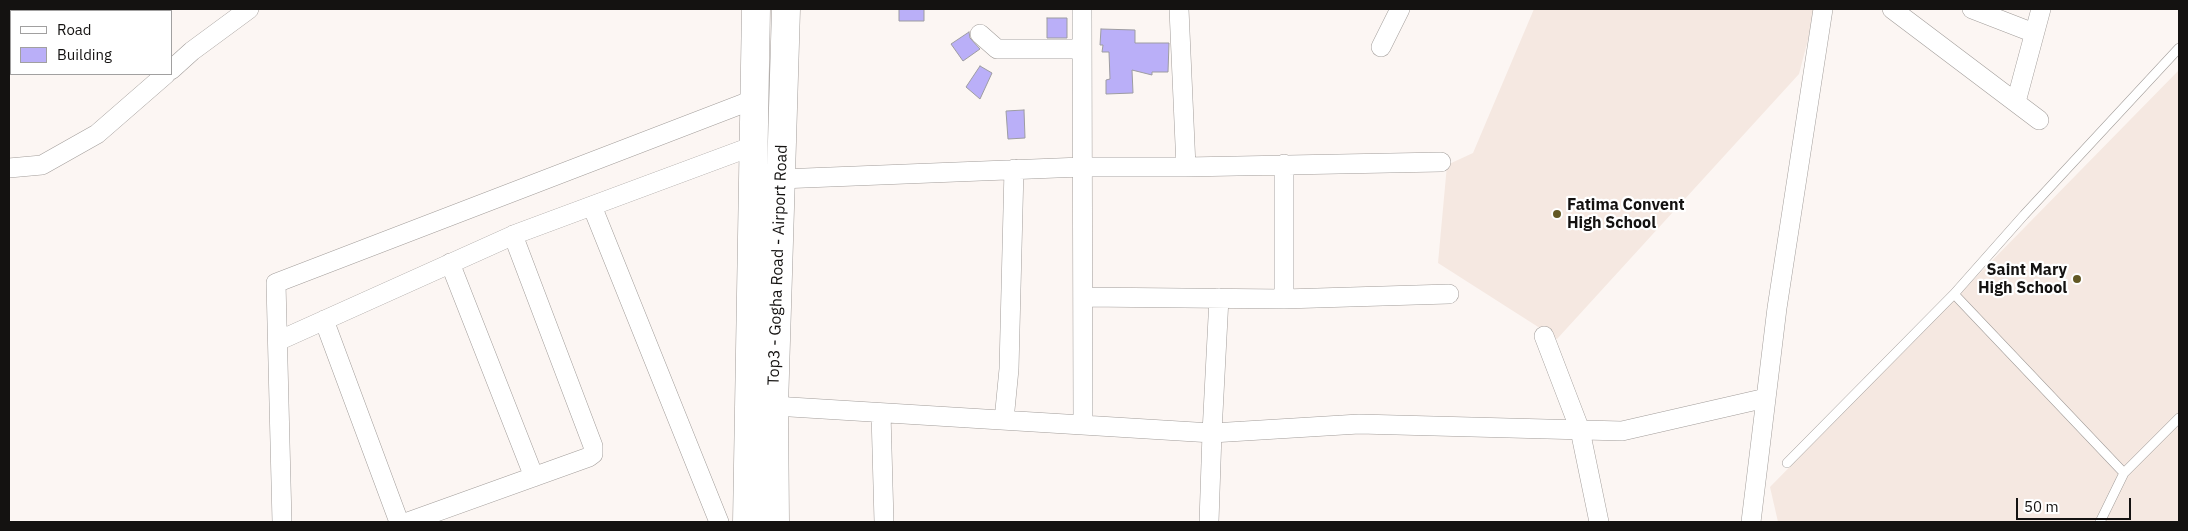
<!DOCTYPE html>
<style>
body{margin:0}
#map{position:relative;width:2188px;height:531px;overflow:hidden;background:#fcf6f3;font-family:"IBM Plex Sans",sans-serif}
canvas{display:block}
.frame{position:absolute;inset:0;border:10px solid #141211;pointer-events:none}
.legend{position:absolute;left:10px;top:10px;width:162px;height:65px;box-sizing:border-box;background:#fff;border:1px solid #a1a0a0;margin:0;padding:6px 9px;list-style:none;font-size:15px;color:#141211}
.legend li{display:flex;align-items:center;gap:10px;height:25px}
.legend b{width:25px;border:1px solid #a1a0a0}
.scale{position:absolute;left:2016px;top:498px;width:115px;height:22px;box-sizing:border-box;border:2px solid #141211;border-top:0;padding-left:6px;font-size:15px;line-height:18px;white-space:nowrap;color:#141211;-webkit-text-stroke:4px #fff;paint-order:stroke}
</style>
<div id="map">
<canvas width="2188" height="531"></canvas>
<div class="frame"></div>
<ul class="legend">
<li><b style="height:6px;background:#fff"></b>Road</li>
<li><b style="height:14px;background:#baaff8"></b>Building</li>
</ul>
<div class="scale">50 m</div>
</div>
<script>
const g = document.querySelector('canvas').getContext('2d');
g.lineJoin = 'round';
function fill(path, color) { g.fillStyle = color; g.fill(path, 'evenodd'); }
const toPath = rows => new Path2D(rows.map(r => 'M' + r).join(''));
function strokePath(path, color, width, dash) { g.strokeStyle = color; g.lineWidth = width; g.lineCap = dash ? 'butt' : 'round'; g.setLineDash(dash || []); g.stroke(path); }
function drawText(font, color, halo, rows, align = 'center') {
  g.font = font + ' "IBM Plex Sans",sans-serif'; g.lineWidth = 4.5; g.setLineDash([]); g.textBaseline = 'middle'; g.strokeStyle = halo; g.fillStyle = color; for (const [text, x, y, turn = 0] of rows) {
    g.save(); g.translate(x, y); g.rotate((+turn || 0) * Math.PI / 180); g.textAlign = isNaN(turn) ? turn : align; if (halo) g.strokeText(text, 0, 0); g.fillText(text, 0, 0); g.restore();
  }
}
const built = toPath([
 [1534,9,1816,9,1799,74,1557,339,1438,263,1447,165,1473,153],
 [2179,70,2179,522,1778,522,1770,487]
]);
const building = toPath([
 [899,9,924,9,924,21,899,21,899,9],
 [1047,18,1067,18,1067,38,1047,38,1047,18],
 [1101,29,1135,30,1135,43,1169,43,1168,72,1152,72,1152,75,1132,70,1133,93,1106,94,1106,80,1110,79,1109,52,1102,52,1103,45,1100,45,1101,29],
 [969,32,970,38,980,49,963,61,951,44,969,32],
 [980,66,992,73,980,99,966,87,980,66],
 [1024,110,1025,138,1008,139,1006,111,1024,110]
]);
const lane = toPath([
 [1787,463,1954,294],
 [2124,473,1954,294,2024,215,2179,48],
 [2100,522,2124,473,2179,418]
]);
const street = toPath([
 [1082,9,1083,425],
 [1179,9,1186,167],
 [1892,9,2039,120],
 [1972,9,2034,33],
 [980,34,997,49,1082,49],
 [1381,47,1400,9],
 [171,70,192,51,249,9],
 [2016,102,2041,9],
 [1284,164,1284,299],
 [9,168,42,165,97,134,166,74],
 [780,179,1082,167,1186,167,1441,162],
 [592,206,719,522],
 [450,263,534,477],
 [1083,297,1284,299,1449,294],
 [1219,298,1212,433,1359,424,1622,431,1766,398],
 [324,320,399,522],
 [1544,336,1580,430,1599,522],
 [278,341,516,234,753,146],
 [774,406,1212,433,1209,522],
 [881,413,884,522],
 [1004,420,1009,369,1014,169],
 [282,522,276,283,755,99],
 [408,522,589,457,593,454,593,446,513,235],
 [1751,522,1777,308,1823,9]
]);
const primary = toPath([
 [747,522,756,9],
 [775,522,774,406,786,9]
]);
const markers = [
 [1557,214,5,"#625824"],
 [2077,279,5,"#625824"]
];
const poiNames = [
 ["Fatima Convent",1567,205],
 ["High School",1567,223],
 ["Saint Mary",2067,270,"right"],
 ["High School",2067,288,"right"]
];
const streetNames = [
 ["Top3 - Gogha Road - Airport Road",778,265,-88]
];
fill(built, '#f5e8e1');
fill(building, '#baaff8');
strokePath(building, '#9d9ca1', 1);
strokePath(lane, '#a29d9a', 10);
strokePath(street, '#a29d9a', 20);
strokePath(primary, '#a29d9a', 29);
strokePath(lane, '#fff', 9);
strokePath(street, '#fff', 19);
strokePath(primary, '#fff', 28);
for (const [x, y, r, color] of markers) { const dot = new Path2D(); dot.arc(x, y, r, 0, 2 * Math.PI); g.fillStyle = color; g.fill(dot); strokePath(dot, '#fff', 2); }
drawText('bold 16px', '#141211', '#fff', poiNames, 'left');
drawText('16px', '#141211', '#fff', streetNames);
</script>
